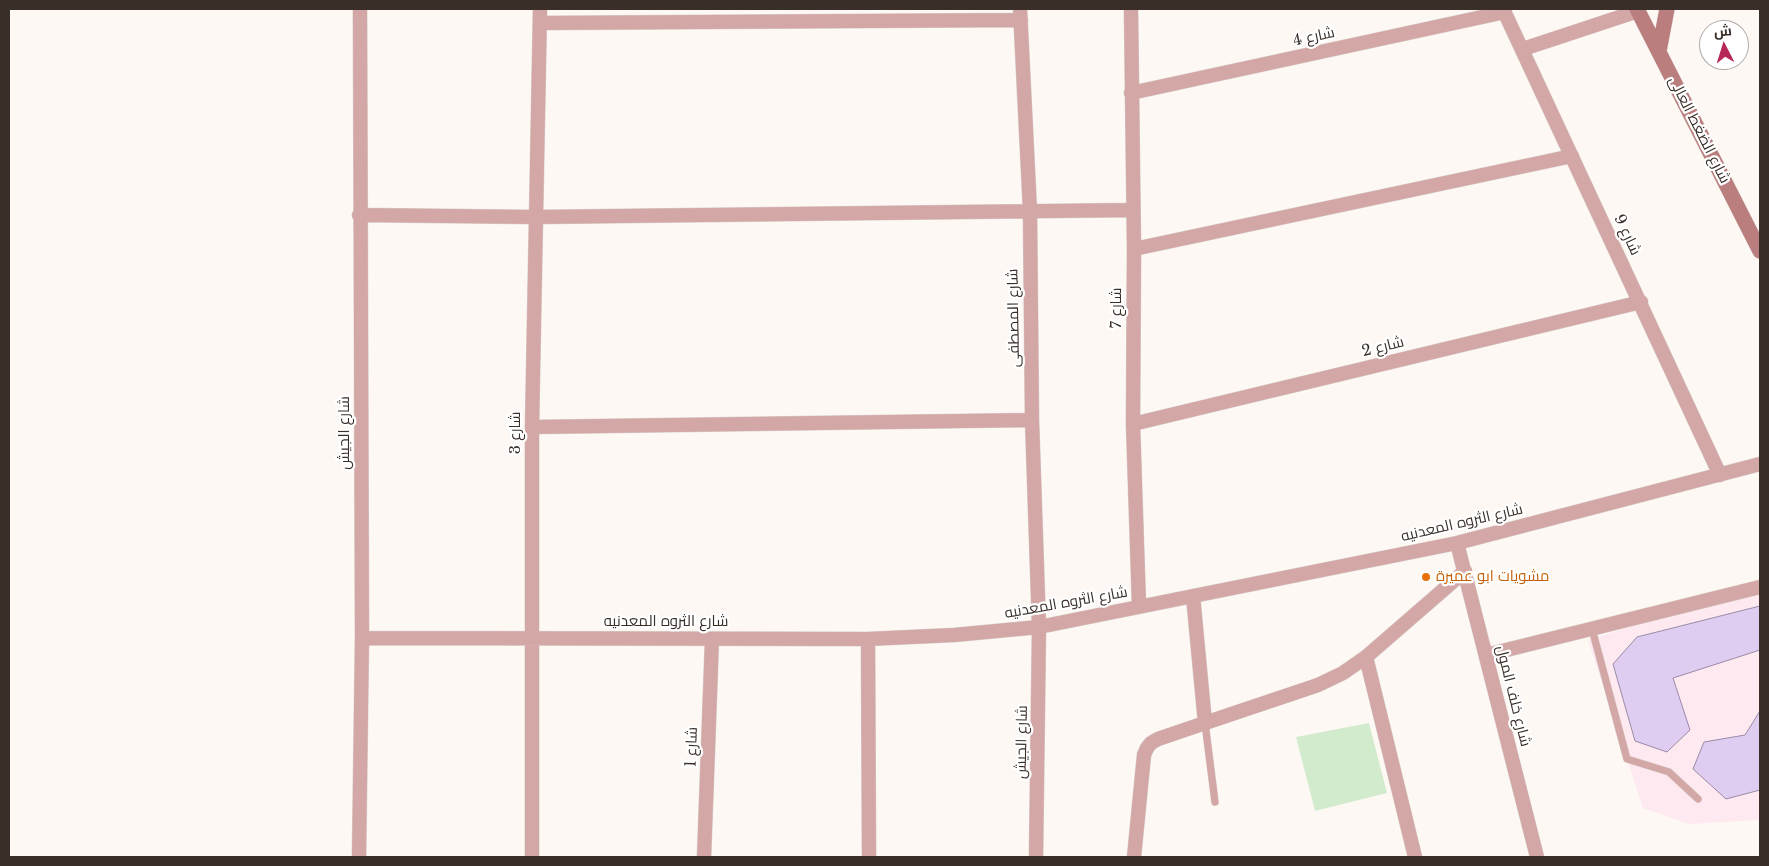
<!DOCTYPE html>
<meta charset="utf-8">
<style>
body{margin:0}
#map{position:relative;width:1769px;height:866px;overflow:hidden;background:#fef8f5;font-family:"Libre Baskerville",Cairo,serif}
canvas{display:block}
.frame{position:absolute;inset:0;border:10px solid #3a2e28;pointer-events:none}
.north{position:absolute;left:1699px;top:20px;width:50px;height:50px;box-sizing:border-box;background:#fff;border:1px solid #b0aba9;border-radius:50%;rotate:355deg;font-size:14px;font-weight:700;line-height:20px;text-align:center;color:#3a2e28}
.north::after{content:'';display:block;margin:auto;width:18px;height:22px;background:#b62758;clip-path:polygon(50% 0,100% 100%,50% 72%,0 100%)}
</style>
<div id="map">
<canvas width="1769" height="866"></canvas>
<div class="frame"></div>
<div class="north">ش</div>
</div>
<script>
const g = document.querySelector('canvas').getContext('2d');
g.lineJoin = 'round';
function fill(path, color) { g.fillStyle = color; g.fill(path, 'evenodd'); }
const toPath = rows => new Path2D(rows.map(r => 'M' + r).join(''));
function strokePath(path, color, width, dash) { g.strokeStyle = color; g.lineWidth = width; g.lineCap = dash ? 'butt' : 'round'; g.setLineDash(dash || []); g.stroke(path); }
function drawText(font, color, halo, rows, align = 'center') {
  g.font = font + ' "Libre Baskerville",Cairo,serif'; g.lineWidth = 4.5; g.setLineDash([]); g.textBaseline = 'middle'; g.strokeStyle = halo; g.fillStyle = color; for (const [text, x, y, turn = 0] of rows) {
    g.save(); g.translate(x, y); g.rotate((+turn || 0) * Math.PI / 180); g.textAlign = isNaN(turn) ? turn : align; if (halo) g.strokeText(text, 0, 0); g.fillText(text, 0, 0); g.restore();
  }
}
const commercial = toPath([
 [1760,586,1760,820,1689,824,1643,808,1588,640]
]);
const green = toPath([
 [1369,723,1387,793,1315,811,1296,737]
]);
const building = toPath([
 [1760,606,1760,650,1673,678,1690,730,1667,752,1635,741,1613,664,1637,637,1760,606],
 [1760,711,1760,790,1726,799,1693,769,1704,742,1745,735,1760,711]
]);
const lane = toPath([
 [1592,629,1627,759,1669,772,1698,799],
 [1205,723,1215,802]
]);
const street = toPath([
 [1020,9,1030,211,1032,420,1039,627,1036,857],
 [1131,9,1134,249,1133,424,1139,606],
 [1503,9,1720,475],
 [540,23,1021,20],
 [1523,49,1638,11],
 [1131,93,1505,12],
 [359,215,535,217,1133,210],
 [1134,249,1572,156],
 [1133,424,1641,302],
 [532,427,1032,420],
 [1457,543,1537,857],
 [1193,596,1205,723],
 [362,638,868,639,954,635,1039,627,1457,543,1760,464],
 [868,639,869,857],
 [1486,655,1760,587],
 [1366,657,1415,857],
 [359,857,362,638,360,9],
 [532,857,532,427,540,9],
 [704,857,712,639],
 [1134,857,1144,755,1147,748,1151,743,1158,739,1205,723,1318,685,1343,673,1366,657,1465,571]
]);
const secondary = toPath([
 [1637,9,1760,251],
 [1659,51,1667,9]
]);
const markers = [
 [1426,577,5,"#e8710a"]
];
const streetNames = [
 ["شارع 4",1314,37,-12],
 ["شارع الضغط العالى",1699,130,63],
 ["شارع 9",1627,235,65],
 ["شارع 7",1117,308,-90],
 ["شارع المصطفى",1014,318,-91],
 ["شارع 2",1383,347,-14],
 ["شارع الجيش",345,433,-90],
 ["شارع 3",516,433,-90],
 ["شارع الثروه المعدنيه",1462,523,-13],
 ["شارع الثروه المعدنيه",1066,603,-10],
 ["شارع الثروه المعدنيه",666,622],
 ["شارع خلف المول",1513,696,76],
 ["شارع الجيش",1022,742,-89],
 ["شارع 1",692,747,-88]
];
const foodNames = [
 ["مشويات ابو عميرة",1436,577]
];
fill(commercial, '#fee9f0');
fill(green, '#d1ebcc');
fill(building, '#decdf1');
strokePath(building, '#988ca6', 1);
strokePath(lane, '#dbd4d0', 8);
strokePath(street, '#dbd4d0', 15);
strokePath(secondary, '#dbd4d0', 16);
strokePath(lane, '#d2a7a6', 7);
strokePath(street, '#d2a7a6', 14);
strokePath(secondary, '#bb7e7e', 15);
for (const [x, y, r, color] of markers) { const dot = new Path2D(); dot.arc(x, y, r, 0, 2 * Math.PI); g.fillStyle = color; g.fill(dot); strokePath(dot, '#fff', 2); }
drawText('15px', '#3a2e28', '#fff', streetNames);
drawText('15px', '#c56008', '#fff', foodNames, 'left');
</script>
